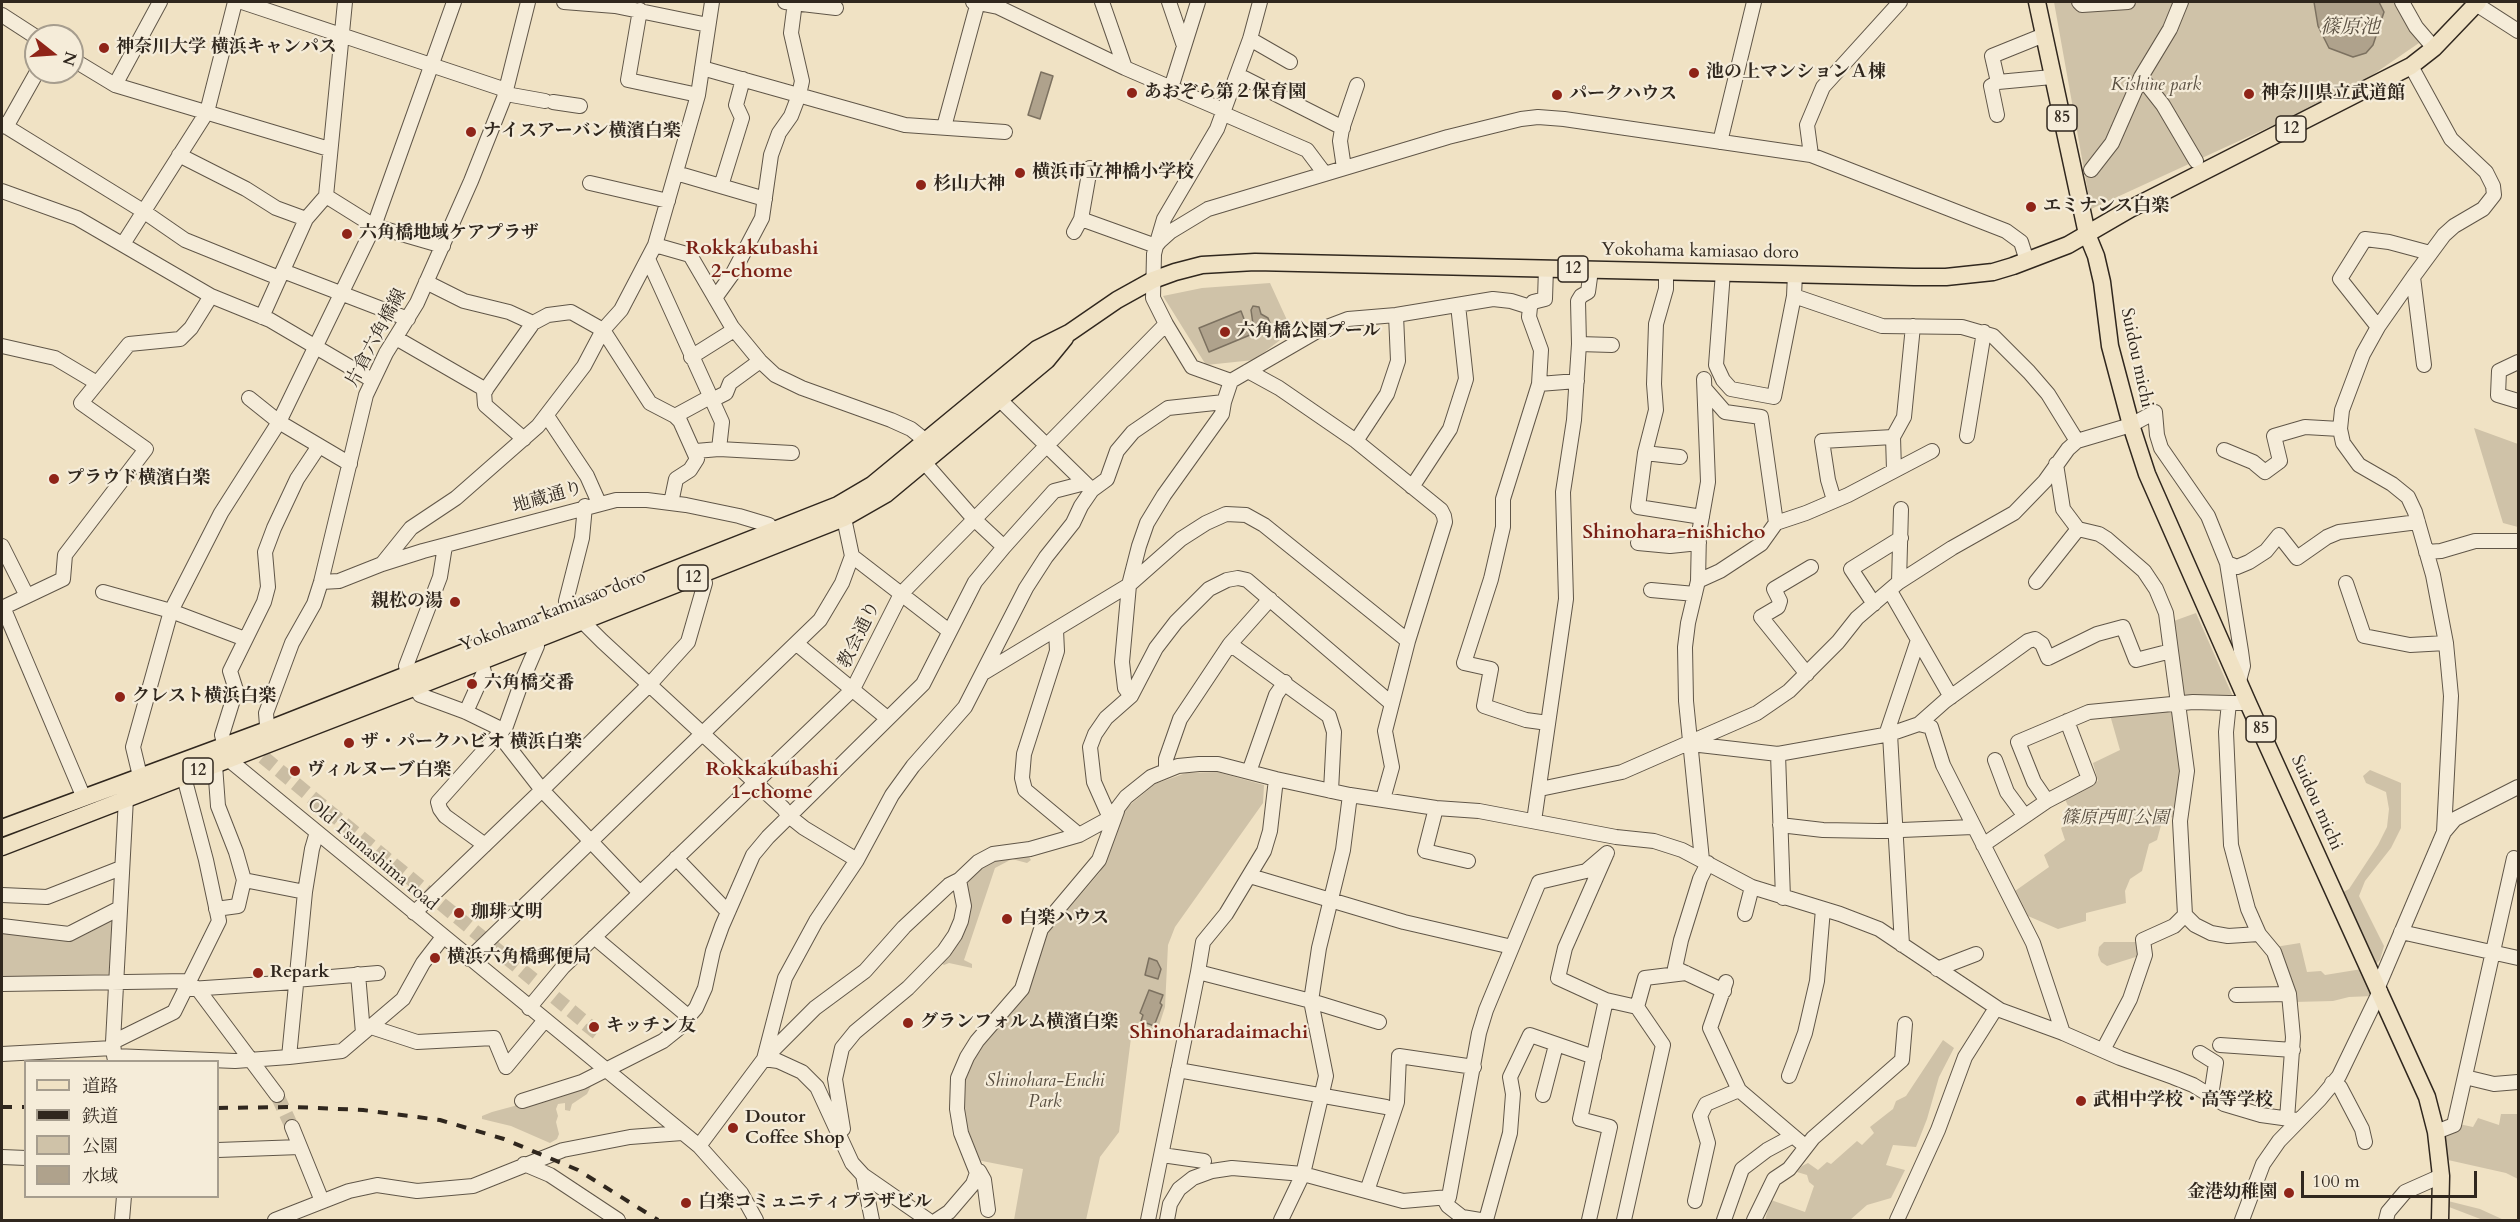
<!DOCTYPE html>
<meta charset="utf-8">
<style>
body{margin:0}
#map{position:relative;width:2520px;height:1222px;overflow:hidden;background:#f0e2c4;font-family:Cardo,"Noto Serif JP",serif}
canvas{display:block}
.frame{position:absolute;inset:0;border:3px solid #30271e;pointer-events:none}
.legend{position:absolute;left:24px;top:1060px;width:195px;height:138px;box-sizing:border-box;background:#f5ecd9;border:2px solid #a69d8e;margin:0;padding:8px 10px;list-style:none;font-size:18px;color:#30271e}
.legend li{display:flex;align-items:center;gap:12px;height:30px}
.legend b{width:30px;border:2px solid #a69d8e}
.north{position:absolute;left:24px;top:24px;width:60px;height:60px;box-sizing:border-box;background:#f5ecd9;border:2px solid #a69d8e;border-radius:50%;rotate:107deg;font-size:16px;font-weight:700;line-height:24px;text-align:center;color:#30271e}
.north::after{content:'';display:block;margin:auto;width:21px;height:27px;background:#8f2418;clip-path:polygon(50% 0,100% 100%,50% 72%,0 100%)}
.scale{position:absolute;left:2301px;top:1171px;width:176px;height:27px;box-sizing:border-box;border:3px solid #30271e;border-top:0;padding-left:8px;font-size:18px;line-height:21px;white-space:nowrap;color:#30271e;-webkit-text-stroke:4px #f5ecd9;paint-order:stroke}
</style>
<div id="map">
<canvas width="2520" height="1222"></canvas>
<div class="frame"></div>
<ul class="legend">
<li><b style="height:8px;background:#f0e2c4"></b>道路</li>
<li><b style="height:8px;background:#30271e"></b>鉄道</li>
<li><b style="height:16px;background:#cfc2a8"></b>公園</li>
<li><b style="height:16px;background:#afa28c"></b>水域</li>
</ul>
<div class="north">N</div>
<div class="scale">100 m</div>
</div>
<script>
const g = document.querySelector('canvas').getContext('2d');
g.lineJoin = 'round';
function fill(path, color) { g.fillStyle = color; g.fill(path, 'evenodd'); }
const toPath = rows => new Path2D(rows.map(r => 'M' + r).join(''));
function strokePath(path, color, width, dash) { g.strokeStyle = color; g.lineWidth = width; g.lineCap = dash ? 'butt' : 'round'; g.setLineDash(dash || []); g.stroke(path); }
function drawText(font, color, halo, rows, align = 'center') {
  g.font = font + ' Cardo,"Noto Serif JP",serif'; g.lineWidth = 4.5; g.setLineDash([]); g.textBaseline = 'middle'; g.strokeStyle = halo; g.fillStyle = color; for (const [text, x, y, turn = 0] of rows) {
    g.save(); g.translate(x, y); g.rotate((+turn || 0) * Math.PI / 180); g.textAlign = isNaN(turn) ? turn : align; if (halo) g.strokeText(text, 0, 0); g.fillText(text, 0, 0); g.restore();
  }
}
const green = toPath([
 [2054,2,2396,2,2419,43,2352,89,2091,209],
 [1270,283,1292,331,1254,360,1206,365,1163,296,1202,288],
 [2474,428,2518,444,2518,527,2503,523],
 [2196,613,2234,699,2181,698,2171,622],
 [2174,708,2181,771,2175,817,2163,818,2157,840,2149,844,2142,871,2130,879,2125,891,2126,903,2086,913,2086,921,2058,929,2028,916,2015,891,2049,867,2044,855,2065,840,2061,828,2074,820,2065,799,2098,781,2093,763,2120,750,2110,715],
 [2370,770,2401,783,2401,828,2391,848,2365,881,2359,896,2384,946,2380,960,2376,964,2343,892,2349,889,2378,845,2387,827,2389,809,2386,792,2366,783,2363,776],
 [1217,772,1264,785,1263,803,1175,927,1168,945,1165,1007,1155,1038,1132,1030,1119,1132,1100,1157,1086,1220,1014,1220,1023,1169,977,1160,962,1119,963,1079,983,1043,1027,988,1047,934,1100,872,1125,809,1155,784,1186,773],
 [1027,853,1031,860,1027,863,1012,859,995,868,964,960,972,964,972,968,949,963,944,965,940,962,955,942,963,881,988,861],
 [109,918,112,921,109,974,2,977,2,930,71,938],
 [2104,942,2139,942,2142,955,2107,966,2101,962,2098,955,2099,947],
 [2300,943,2307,972,2321,971,2325,975,2362,969,2373,996,2349,997,2333,1001,2294,1002,2275,947],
 [1943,1040,1954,1048,1939,1077,1927,1119,1916,1147,1893,1145,1886,1165,1905,1170,1891,1198,1867,1205,1850,1220,1765,1220,1771,1200,1805,1212,1814,1186,1809,1182,1807,1175,1797,1172,1802,1166,1808,1163,1818,1170,1827,1162,1831,1164,1857,1141,1862,1145,1874,1133,1870,1127,1893,1109,1896,1101,1906,1096],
 [588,1083,591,1086,587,1094,572,1104,570,1111,565,1110,565,1103,558,1104,556,1109,558,1116,556,1122,559,1134,557,1139,550,1143,511,1126,482,1119,482,1116,492,1112,518,1105,526,1108,529,1104],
 [2501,1114,2518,1114,2518,1179,2506,1173,2448,1160,2444,1132,2459,1124,2473,1127,2478,1118,2499,1125],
 [2448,1201,2480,1209,2504,1220,2483,1220,2449,1207]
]);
const water = toPath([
 [2314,2,2379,2,2384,12,2373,45,2366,53,2353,57,2329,48,2318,26,2314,2],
 [1041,72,1053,76,1040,119,1028,115,1041,72],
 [1253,306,1259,307,1261,314,1268,318,1270,323,1268,329,1259,330,1253,324,1251,310,1253,306],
 [1241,311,1250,335,1209,352,1199,328,1241,311],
 [1149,958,1157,961,1161,969,1158,979,1145,975,1149,958],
 [1149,990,1163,995,1160,1003,1162,1005,1154,1026,1141,1021,1143,1015,1140,1013,1149,990]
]);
const minorTunnel = toPath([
 [263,757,592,1028,578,1046],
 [277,1095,292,1127]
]);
const minor = toPath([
 [242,2,506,90],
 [564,2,615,6,708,25],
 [785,2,836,8],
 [973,2,998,7,1125,68,1225,111],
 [1102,2,1125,68],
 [1169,2,1184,46],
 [2079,2,2082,5,2128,2],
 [2402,2,2416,27,2434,48],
 [2476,4,2518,31],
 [640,10,628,80,698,95],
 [2,15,36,37],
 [1250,39,1290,62],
 [72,59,115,85,329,149],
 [2411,66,2451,139,2486,172,2493,186,2494,195,2483,209,2454,226,2444,235,2413,277,2424,365],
 [702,68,905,125,1005,132],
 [1238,75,1343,128],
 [2141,77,2163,105,2196,161],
 [1998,82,1992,56,2044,35],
 [115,85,160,2],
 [1171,88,1198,2],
 [506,94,545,101],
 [553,102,580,106],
 [1224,114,1307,150,1325,174],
 [1997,115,1991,86,1998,82,2052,77],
 [2,124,143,211,185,240,279,278],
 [6,127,37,72],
 [944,127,978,2],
 [1720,142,1754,2],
 [179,155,246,189,276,208,306,219],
 [1811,155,1807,125,1823,87,1900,2],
 [1344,168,1340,141,1342,129,1357,85],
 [2091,170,2112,143,2141,77,2170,29,2181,2],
 [676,173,765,199],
 [590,183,668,201],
 [721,186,742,118,736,105,743,79],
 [2,191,77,218,211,296,270,320,372,380],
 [326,196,374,226,443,246],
 [1081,219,1156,246,1164,219,1217,129,1250,39,1260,2],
 [1074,232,1081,219,1090,168],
 [123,244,207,112,235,2],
 [655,245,690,255,732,327,760,361,775,375,802,388,891,420,911,429,926,441],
 [648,259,722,422,719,449],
 [283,271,408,319],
 [1666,271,1666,289,1656,324,1654,384,1656,410,1645,453,1638,507,1702,517],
 [1723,272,1716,365,1723,380,1731,389,1774,397,1794,296,1795,274],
 [2413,277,2378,327,2363,354,2342,410,2340,429,2343,443,2359,465,2392,484,2408,497,2415,512,2433,575,2446,643,2451,696,2444,832],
 [426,282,464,301,509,312,533,323],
 [1794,296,1882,326,1962,327,1993,336,2029,372,2048,394,2077,441],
 [715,298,733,273,762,218,771,155,779,133,791,116,799,95,802,81,791,33,795,2],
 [1530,307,1529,317,1541,350,1539,384,1503,499,1503,527,1491,579,1464,663,1491,669,1484,706,1526,720,1548,723],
 [262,317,306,219,326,196,345,2],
 [2378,327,2340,279,2365,239,2389,242,2430,253],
 [396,338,486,390],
 [1579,344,1612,345],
 [2,346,55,358,97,383],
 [691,357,734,330],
 [2518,362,2499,371,2498,395,2518,401],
 [1248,371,1279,388,1356,441,1441,510,1444,516,1445,522,1408,641,1385,731,1392,767,1383,799],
 [1231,381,1192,367,1166,324,1153,298,1154,254,1156,246,1160,241,1170,232,1208,209,1448,137,1521,119,1538,117,1564,119,1811,155,2006,231,2021,242,2027,261],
 [1539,384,1577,381],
 [1705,389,1725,412,1761,417,1776,523],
 [249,398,279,422,350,464],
 [999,399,1089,487],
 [712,400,726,393,730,383,760,361],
 [547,416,587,476,599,503],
 [675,416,710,397],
 [1967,436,1984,332],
 [1893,437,1904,417,1913,326],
 [524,439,485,405,484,392,533,323,548,315,571,312,603,330,650,403,675,416,680,421,697,459,690,470,676,479,671,503],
 [1356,441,1387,394,1398,361,1396,315],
 [319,446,297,479,274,528,265,552,268,587,264,602,230,671,236,690,222,735,228,759,699,1146,741,1193,756,1220],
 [2224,450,2253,462,2265,472,2280,461,2274,436,2305,427,2340,429],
 [696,451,719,449,792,453],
 [1645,453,1680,457],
 [924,462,974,519,1004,547],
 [2056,464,2063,509,2078,529,2099,534,2107,539,2144,571,2156,589,2166,613,2171,651],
 [1412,487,1450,429,1466,379,1458,305],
 [1834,500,1828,480,1822,441,1893,437,1894,470],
 [585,506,582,538,566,601,578,608,582,621,602,641,783,808,789,816,804,828,857,860],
 [1638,543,1670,546,1699,543],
 [2,546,27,596],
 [2426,552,2441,551,2475,541,2518,541],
 [852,556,949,631],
 [2227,563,2241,651,2243,666,2239,681],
 [382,564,411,528,456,498,538,426,584,366,603,330,621,310,655,245,698,95,712,2],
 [1698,581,1720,571,1761,544,1776,523,1806,513,1848,495,1932,451],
 [321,582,339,581,382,564,423,551,616,500,647,500,686,505,739,516,769,525,776,539],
 [1899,582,1901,509],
 [2036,582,2078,529],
 [2346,583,2364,636,2410,645,2446,643],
 [1651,590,1695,594],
 [1890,591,1951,697],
 [103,592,171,611,245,639],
 [1874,604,1851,569,1901,538],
 [3,607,84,798],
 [2,608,63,579,65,555,146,449,81,403,129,344,180,339,191,328,211,296],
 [1056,630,1057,651,1024,754,1022,778,1025,790,1079,835],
 [797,644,887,718],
 [1230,644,1270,599],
 [985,672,1129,585,1181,539,1206,523,1226,514,1246,515,1264,525,1408,641],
 [409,674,406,666,440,577,445,546],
 [1807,674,1761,617,1778,607,1780,601,1774,589,1811,567],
 [416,687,420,695,466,712,503,730],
 [1131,696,1125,688,1122,662,1129,585,1139,546,1147,523,1164,495,1222,414,1224,402,1231,381,1319,330,1348,319,1396,315,1493,299,1511,301,1530,307,1533,302,1545,299,1546,268],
 [2248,703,2229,703,2226,732,2231,845,2248,909,2259,934,2274,952,2289,994,2293,1037,2287,1119],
 [466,712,484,672,481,662],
 [1919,724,1945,701,2028,641,2035,639,2042,644,2048,658,2097,634,2123,627,2136,660,2171,651,2187,771,2180,821,2185,915,2195,925,2211,933,2228,936,2259,934],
 [1890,734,1902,945],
 [1886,735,1918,640],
 [500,736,542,790,640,893],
 [268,738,266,713,292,643,314,604,321,582,366,395,386,353,417,303,471,181,504,98,528,2],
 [1691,744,1778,754,1890,734,1919,724,1931,727,1943,765,2033,943,2063,1033],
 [1778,754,1783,898],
 [1995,760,2007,792,2024,815],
 [215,765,218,806,236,852,244,880,238,906,216,909],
 [1166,769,1166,759,1180,719,1230,644,1329,716,1334,732,1331,791],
 [1249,772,1276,695,1285,682],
 [140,776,133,747,171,611,221,513,279,422,374,226,454,2],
 [1540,789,1622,772,1757,713,1789,691,1838,642,1857,618,1899,582,1952,548,2014,513,2045,481,2068,449,2077,441,2131,425,2155,412,2157,435,2161,448,2208,516,2227,563,2237,567,2249,562,2266,551,2279,535,2297,558,2327,537,2339,532,2418,522],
 [2047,801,2034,782,2018,742,2089,712,2193,702,2229,703],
 [1436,808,1425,851,1468,861],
 [1110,818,1094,782,1090,747,1095,734,1106,718,1131,696,1156,648,1176,622,1209,589,1227,580,1238,578,1247,580,1392,704],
 [1534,821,1566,599,1563,492,1574,420,1579,344,1578,301,1581,296,1588,292,1591,270],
 [1780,825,1823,830,1878,831,1973,827],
 [317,832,312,849,305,892,289,1057,342,1051,403,999,423,963,443,937],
 [485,845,445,816,440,809,438,802,506,726,522,681,537,646,535,640],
 [1983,845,2047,801,2089,779,2067,721],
 [1606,855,1565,948,1558,978,1606,1000,1637,1007,1645,978,1686,973],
 [676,858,728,912],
 [1702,860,1686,701,1685,647,1688,623,1698,581,1699,533,1708,482,1704,379],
 [1708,863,1700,879,1681,940,1675,968,1724,991],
 [1250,876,1404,922,1512,947],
 [244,880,305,892],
 [2,895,47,897,121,868],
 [414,913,542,790,650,684,688,642,705,583,702,575],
 [1745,914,1752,887],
 [2,926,69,934,118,909],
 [2401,932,2518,958],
 [594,937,689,1017],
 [469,959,820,620,842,583,852,556,844,518],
 [1937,969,1976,954],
 [1198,972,1311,1001,1379,1022],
 [358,974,363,1033],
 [295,980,378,973],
 [1726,982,1710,1028,1739,1090,1806,1147],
 [2,984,188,981],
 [2378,987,2444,832,2455,819,2518,787],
 [197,988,277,1095],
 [190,989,295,982],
 [2236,995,2289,994],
 [529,1008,563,967,853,689,901,594,1166,324],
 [371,1027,417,1042,494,1038,506,1067,545,1020],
 [113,1042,174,1012,219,921,206,860,184,777],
 [2220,1045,2293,1050],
 [2103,1050,2130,999,2145,955,2143,940,2174,926,2185,915],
 [2200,1053,2216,1063,2211,1096],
 [2,1054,113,1048],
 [114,1056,235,1061,289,1057],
 [115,1062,113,1042,126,798],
 [1178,1070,1386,1107],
 [1789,1076,1805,1033,1817,981,1823,909],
 [2465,1077,2494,1084,2518,1082],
 [2332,1083,2340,1087,2362,1129,2365,1142],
 [1543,1095,1556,1045],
 [522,1101,582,1082,663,1041,678,1029,696,1008,705,988,713,951,722,926,753,855,768,837,923,684,975,582,1004,547,1054,491,1085,483],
 [292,1127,322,1201],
 [843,1129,835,1079,842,1048,855,1032,908,988,944,951,955,935,961,921,964,906,959,880],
 [2436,1132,2454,1125,2514,858],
 [699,1146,764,1059,815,1008,865,971,904,927,949,885,959,880,978,862,993,854,1030,849,1079,835,1110,818,1126,797,1151,777,1178,766,1199,764,1218,764,1276,779,1350,795,1436,808,1479,811,1616,837,1654,841,1682,850,1752,887,1840,914,1879,929,2000,1010,2063,1033,2120,1058,2173,1077,2193,1085,2224,1104,2261,1115,2297,1120],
 [218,1150,300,1147],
 [1162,1155,1204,1161],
 [2,1157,26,1158],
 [524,1164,550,1175,618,1220],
 [979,1171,984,1180,988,1210],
 [863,1175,928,1220],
 [1367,1191,1397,1102,1399,1056,1474,1067],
 [1444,1199,1448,1206,1462,1217,1480,1220],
 [1695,1201,1708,1143,1700,1116,1706,1104,1739,1090],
 [122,1220,124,1196],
 [275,1220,349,1191,377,1185,417,1191,473,1186,563,1150,630,1137,682,1133],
 [872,1220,863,1175,852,1163,817,1087,802,1072,778,1061,764,1059,785,978,816,921,857,860,892,795,913,766,965,707,1026,588,1046,557,1073,523,1081,506,1092,490,1107,479,1117,451,1133,432,1168,408,1224,402],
 [937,1220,949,1212,973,1184,977,1173,961,1133,957,1109,958,1078,967,1057,977,1041,1022,989,1041,929,1099,860,1117,811],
 [1148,1220,1198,972,1203,942,1226,914,1264,851,1270,831,1276,779],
 [1167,1220,1170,1204,1179,1189,1193,1178,1212,1171,1232,1168,1303,1174,1403,1201,1449,1197,1479,1033,1486,1010,1539,882,1586,871,1607,853],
 [1281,1220,1303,1174,1326,1076,1311,1001,1319,948,1343,850,1350,795],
 [1486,1220,1510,1133,1513,1094,1510,1077,1530,1035,1594,1057],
 [1589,1220,1610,1127,1580,1119,1606,1000],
 [1624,1220,1663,1045,1637,1007],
 [1724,1220,1742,1169,1767,1150,1793,1136],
 [1754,1220,1774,1179,1789,1169,1813,1138,1902,1060,1905,1024],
 [1897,1220,1938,1130,1965,1057,1996,1008],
 [2242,1220,2263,1164,2279,1141,2320,1099,2339,1076,2380,991],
 [2386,1220,2388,1212,2405,1192,2441,1176]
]);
const major = toPath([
 [2037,2,2087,234,2096,256,2102,282,2110,346,2131,425,2147,474,2248,703,2427,1097,2436,1132,2441,1176,2440,1220],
 [2,828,267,730,838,505,872,485,1037,349,1069,333,1117,300,1153,280,1175,272,1202,265,1255,262,1914,277,1946,277,1993,272,2013,266,2068,245,2130,209,2411,66,2434,48,2478,2],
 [2,847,416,687,844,518,886,494,1047,360,1065,338]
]);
const rail = toPath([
 [2,1107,26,1107],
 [218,1108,295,1107,363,1110,440,1120,504,1139,578,1170,658,1220]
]);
const markers = [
 [104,48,6,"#8f2418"],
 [1694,73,6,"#8f2418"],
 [1132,93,6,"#8f2418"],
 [2249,94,6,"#8f2418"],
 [1557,95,6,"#8f2418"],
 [471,132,6,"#8f2418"],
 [1020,173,6,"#8f2418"],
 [921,185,6,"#8f2418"],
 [2031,207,6,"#8f2418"],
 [347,234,6,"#8f2418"],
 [1225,332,6,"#8f2418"],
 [54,479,6,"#8f2418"],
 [455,602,6,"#8f2418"],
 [472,684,6,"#8f2418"],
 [120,697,6,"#8f2418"],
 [349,743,6,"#8f2418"],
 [295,771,6,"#8f2418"],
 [459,913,6,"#8f2418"],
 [1007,919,6,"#8f2418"],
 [435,958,6,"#8f2418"],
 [258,973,6,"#8f2418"],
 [908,1023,6,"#8f2418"],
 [594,1027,6,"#8f2418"],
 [2081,1101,6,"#8f2418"],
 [733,1128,6,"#8f2418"],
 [2289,1193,6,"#8f2418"],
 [686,1203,6,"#8f2418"]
];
const shields = [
 [2062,118,30],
 [2291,129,30],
 [1573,269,30],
 [693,578,30],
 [2261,729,30],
 [198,771,30]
];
const shieldNames = [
 ["85",2062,118],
 ["12",2291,129],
 ["12",1573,269],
 ["12",693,578],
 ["85",2261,729],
 ["12",198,771]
];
const poiNames = [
 ["神奈川大学 横浜キャンパス",116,48],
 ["池の上マンションＡ棟",1706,73],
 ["あおぞら第２保育園",1144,93],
 ["神奈川県立武道館",2261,94],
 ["パークハウス",1569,95],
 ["ナイスアーバン横濱白楽",483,132],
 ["横浜市立神橋小学校",1032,173],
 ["杉山大神",933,185],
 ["エミナンス白楽",2043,207],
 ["六角橋地域ケアプラザ",359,234],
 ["六角橋公園プール",1237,332],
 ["プラウド横濱白楽",66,479],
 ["親松の湯",443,602,"right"],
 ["六角橋交番",484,684],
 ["クレスト横浜白楽",132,697],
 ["ザ・パークハビオ 横浜白楽",361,743],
 ["ヴィルヌーブ白楽",307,771],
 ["珈琲文明",471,913],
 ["白楽ハウス",1019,919],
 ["横浜六角橋郵便局",447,958],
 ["Repark",270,973],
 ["グランフォルム横濱白楽",920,1023],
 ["キッチン友",606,1027],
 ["武相中学校・高等学校",2093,1101],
 ["Doutor",745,1118],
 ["Coffee Shop",745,1139],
 ["金港幼稚園",2277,1193,"right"],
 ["白楽コミュニティプラザビル",698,1203]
];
const parkNames = [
 ["Kishine park",2156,86],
 ["篠原西町公園",2115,819],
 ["Shinohara-Enchi",1045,1082],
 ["Park",1045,1103]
];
const streetNames = [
 ["Yokohama kamiasao doro",1700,252,1],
 ["片倉六角橋線",377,338,-62],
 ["Suidou michi",2136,358,78],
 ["地蔵通り",548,498,-16],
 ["Yokohama kamiasao doro",553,612,-21],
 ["教会通り",860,635,-64],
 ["Suidou michi",2316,803,66],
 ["Old Tsunashima road",372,855,40]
];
const waterNames = [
 ["篠原池",2350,28]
];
const neighbourhoodNames = [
 ["Rokkakubashi",752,249],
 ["2-chome",752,272],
 ["Shinohara-nishicho",1674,533],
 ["Rokkakubashi",772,770],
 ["1-chome",772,793],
 ["Shinoharadaimachi",1219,1033]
];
fill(green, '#cfc2a8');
fill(water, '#afa28c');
strokePath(water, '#7c7160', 1.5);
strokePath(minorTunnel, '#cabda3', 14, [14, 7]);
strokePath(minor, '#605648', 16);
strokePath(major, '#30271e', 19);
strokePath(minor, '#f5ecd9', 14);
strokePath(major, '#f0e2c4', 16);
strokePath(rail, '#30271e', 4, [10, 10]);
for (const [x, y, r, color] of markers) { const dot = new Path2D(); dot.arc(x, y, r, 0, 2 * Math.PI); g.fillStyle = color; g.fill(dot); strokePath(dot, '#f5ecd9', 2); }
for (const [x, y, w] of shields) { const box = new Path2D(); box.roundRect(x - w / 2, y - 13, w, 26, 4.5); g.fillStyle = '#f5ecd9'; g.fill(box); strokePath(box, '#30271e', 1.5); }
drawText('bold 16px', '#30271e', null, shieldNames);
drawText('bold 18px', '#30271e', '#f5ecd9', poiNames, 'left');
drawText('italic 18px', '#584e40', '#f5ecd9', parkNames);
drawText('18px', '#30271e', '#f5ecd9', streetNames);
drawText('italic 20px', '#5c5244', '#f5ecd9', waterNames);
drawText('bold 20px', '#7a1f14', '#f5ecd9', neighbourhoodNames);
</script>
